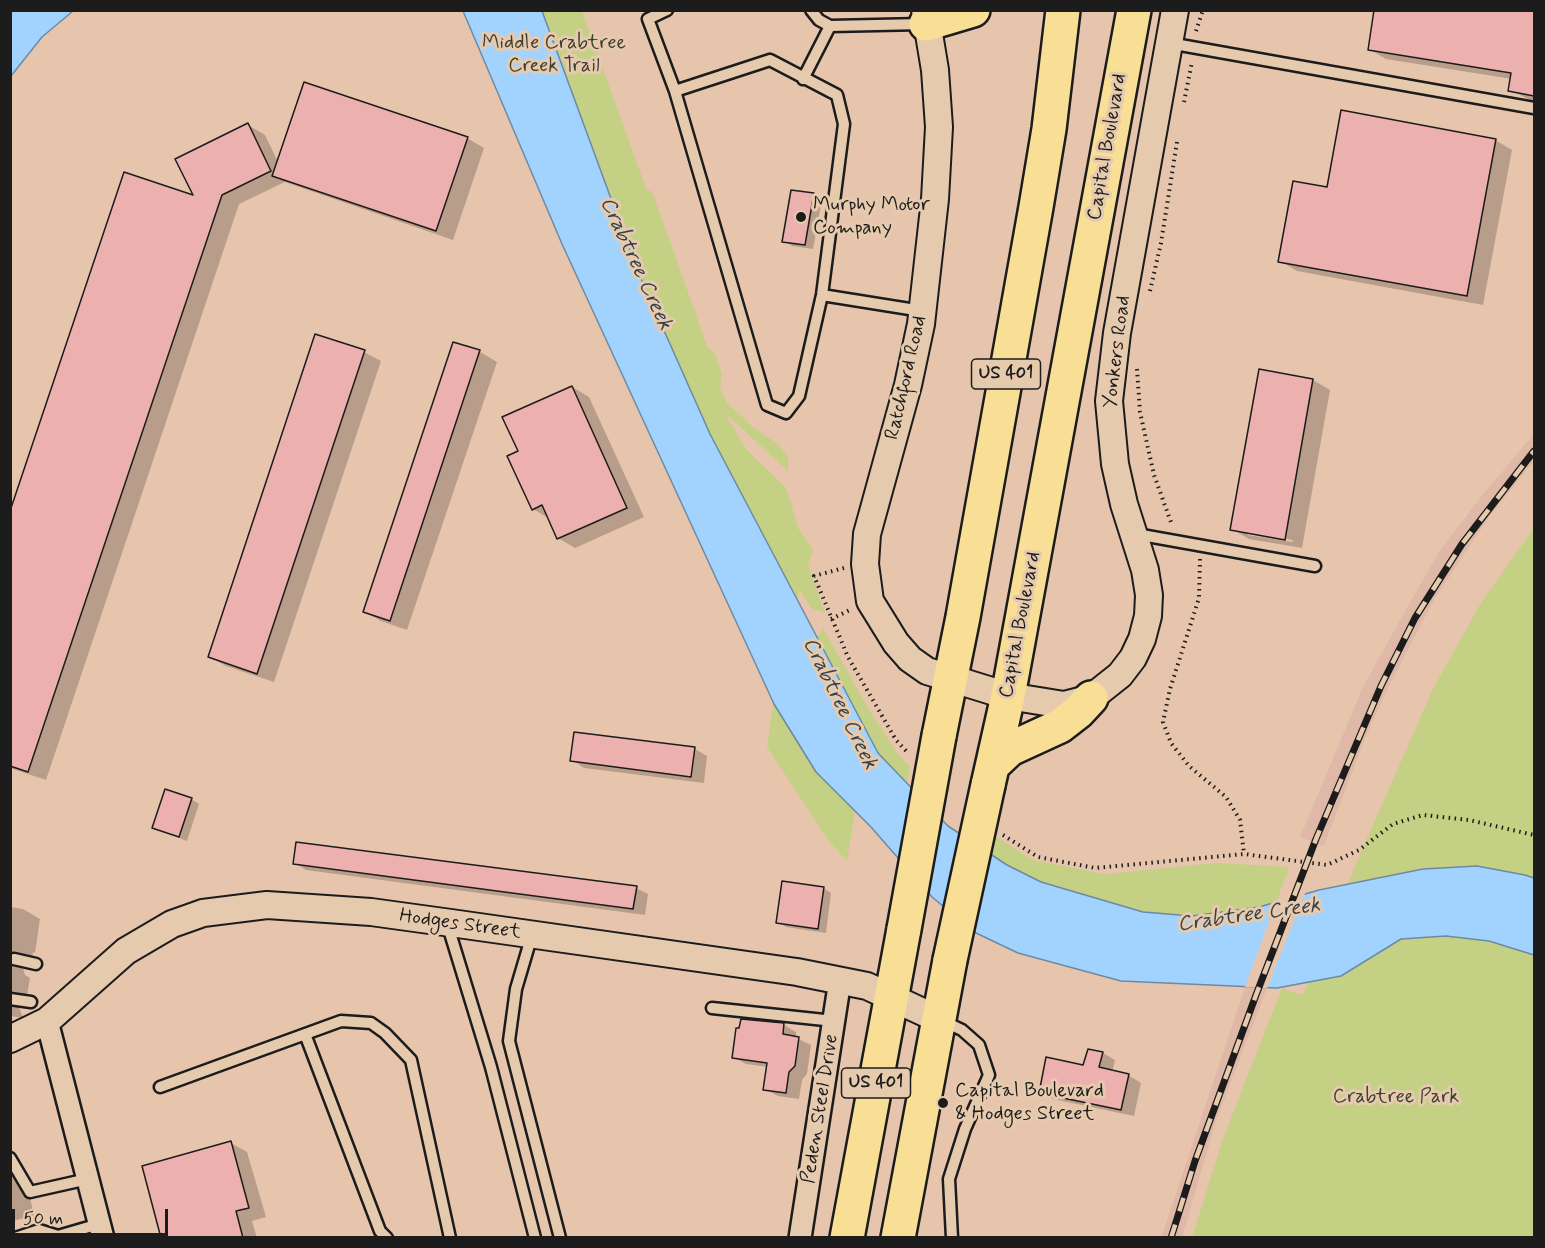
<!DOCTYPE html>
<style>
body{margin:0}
#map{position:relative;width:1545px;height:1248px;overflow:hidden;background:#e7c5ad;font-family:Mynerve,sans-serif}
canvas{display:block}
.frame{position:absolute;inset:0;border:12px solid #1c1c1c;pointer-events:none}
.scale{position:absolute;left:12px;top:1209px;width:156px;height:27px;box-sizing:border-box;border:3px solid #1c1c1c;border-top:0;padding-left:8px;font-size:18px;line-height:21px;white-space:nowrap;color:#1c1c1c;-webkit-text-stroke:4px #e6caad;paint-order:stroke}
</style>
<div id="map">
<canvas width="1545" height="1248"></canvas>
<div class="frame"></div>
<div class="scale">50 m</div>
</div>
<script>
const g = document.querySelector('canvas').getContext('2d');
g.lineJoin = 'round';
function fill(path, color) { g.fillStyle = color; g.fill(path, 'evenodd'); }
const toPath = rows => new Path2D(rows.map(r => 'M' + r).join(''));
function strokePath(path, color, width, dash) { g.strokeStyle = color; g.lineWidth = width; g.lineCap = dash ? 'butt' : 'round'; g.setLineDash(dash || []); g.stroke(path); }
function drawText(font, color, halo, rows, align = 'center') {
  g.font = font + ' Mynerve,sans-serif'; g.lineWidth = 6; g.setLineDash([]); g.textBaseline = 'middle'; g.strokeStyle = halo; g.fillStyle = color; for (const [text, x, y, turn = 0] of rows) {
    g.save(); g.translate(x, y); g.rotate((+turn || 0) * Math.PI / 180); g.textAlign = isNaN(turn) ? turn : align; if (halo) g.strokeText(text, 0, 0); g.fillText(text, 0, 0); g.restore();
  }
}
const built = toPath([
 [1534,434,1534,461,1489,517,1434,600,1390,684,1366,736,1324,846,1300,837,1363,687,1408,606,1439,552,1484,493],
 [1245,987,1267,988,1216,1121,1182,1237,1161,1238]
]);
const green = toPath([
 [492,11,582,11,647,191,652,191,707,346,715,354,722,374,720,389,727,403,754,428,778,444,788,456,788,471,724,412,746,449,786,488,799,530,813,550,808,565,825,613,811,608,800,591,782,642,861,773,847,861,828,840,767,747,782,642],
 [1534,528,1534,1237,1192,1238,1222,1141,1282,988,1303,995,1361,852,1434,687,1482,601],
 [823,628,867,706,897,753,910,767,907,785,880,768,811,645],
 [988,831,1032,860,1104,874,1217,863,1289,867,1276,903,1192,916,1143,912,1041,882,1007,865,985,851]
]);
const water = toPath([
 [11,10,73,11,42,37,11,76,11,10],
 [463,11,542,11,638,272,710,434,878,753,948,826,1007,865,1041,882,1143,912,1192,916,1259,907,1319,890,1423,869,1477,866,1525,875,1534,878,1534,955,1489,941,1446,936,1401,939,1341,976,1277,988,1121,981,1018,953,976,933,932,897,871,827,816,772,774,704,562,244,463,11]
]);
const pier = toPath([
 [1306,891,1267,988,1245,987,1277,899]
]);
const shadow = toPath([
 [1376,10,1534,10,1534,102,1510,90,1512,79,1386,59,1369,49],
 [248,125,265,135,278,162,467,138,484,148,453,240,285,182,239,204,46,780,10,768,10,516,196,198],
 [1495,140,1512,150,1483,305,1297,271,1280,261,1328,189],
 [814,195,822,199,813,249,792,246,784,241],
 [454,344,480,352,497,362,407,630,381,621,364,612],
 [364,352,381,361,274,682,226,666,210,657],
 [1260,371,1313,380,1330,390,1302,548,1249,539,1232,529],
 [1248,532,1293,540,1292,542,1248,535],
 [572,387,589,397,644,517,575,548,558,538,550,519,533,509,520,452],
 [576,733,695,749,707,756,704,783,584,768,572,760],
 [191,799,199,804,187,841,154,828],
 [295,863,636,888,648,894,645,915,306,870],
 [823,888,831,893,826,933,786,927,778,922],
 [10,907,23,909,40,919,35,953,33,952,32,961,26,963,23,968,25,975,30,978,26,1001,19,1007,23,1018,10,1016],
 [742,1020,784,1025,796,1032,796,1038,811,1045,807,1074,802,1080,799,1099,778,1096,765,1089,768,1067,746,1064,733,1057],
 [1103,1053,1115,1060,1112,1072,1128,1075,1141,1083,1134,1116,1053,1099,1040,1092],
 [231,1143,247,1152,266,1217,252,1221,257,1238,163,1238],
 [10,1163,27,1185,34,1215,10,1222]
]);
const building = toPath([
 [1374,10,1534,10,1534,96,1508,91,1511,73,1368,50,1374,10],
 [304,82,468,137,436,231,272,176,304,82],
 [1341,110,1496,139,1467,296,1278,262,1293,181,1327,187,1341,110],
 [248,123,271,171,222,195,28,772,10,766,10,511,124,172,193,195,175,159,248,123],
 [791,190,814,193,805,245,782,242,791,190],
 [315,334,365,350,257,674,208,657,315,334],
 [453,342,480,350,390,621,363,612,453,342],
 [1259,369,1313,379,1285,540,1230,530,1259,369],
 [572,386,627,508,557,539,542,505,532,510,507,456,518,451,502,417,572,386],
 [574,732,695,747,691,777,570,761,574,732],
 [165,789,192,798,179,837,152,828,165,789],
 [296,842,637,886,633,909,293,864,296,842],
 [782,881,824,887,818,929,776,923,782,881],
 [741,1019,784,1023,783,1034,799,1037,795,1066,789,1072,786,1093,763,1090,767,1063,732,1058,736,1028,739,1028,741,1019],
 [1088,1049,1103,1052,1099,1067,1129,1074,1121,1110,1039,1093,1046,1057,1083,1065,1088,1049],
 [231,1141,249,1208,236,1211,243,1238,161,1238,142,1166,231,1141]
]);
const path = toPath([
 [1196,31,1203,10],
 [1184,102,1192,62],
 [1150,291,1161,243,1177,142],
 [1137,369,1140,412,1154,475,1172,525],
 [1200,559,1199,598,1170,689,1163,722,1171,743,1189,766,1226,797,1240,820,1244,854],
 [844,568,814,576,848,657,896,740,908,753],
 [831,619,852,609],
 [1003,835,1038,857,1095,868,1244,854,1327,865,1359,850,1393,824,1423,815,1469,820,1534,835]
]);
const service = toPath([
 [667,10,648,19,675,91],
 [811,10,819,20,830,26,923,24],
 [1169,43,1534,108],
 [770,60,837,95,844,124,822,295,799,396,786,413,767,405,675,91,770,60],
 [803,79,830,26],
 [822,295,922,311],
 [1136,534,1315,566],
 [447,923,491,1067,535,1238],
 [532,935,516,989,509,1041,560,1238],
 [14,959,36,964],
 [10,999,31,1002],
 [712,1008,834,1021],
 [943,1021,962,1030,979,1045,989,1075,965,1129,949,1179,952,1238],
 [305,1034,380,1231,387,1238],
 [160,1087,341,1021,371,1023,385,1033,411,1060,450,1238],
 [10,1158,30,1192,88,1179],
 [15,1238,39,1230,58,1236,99,1224]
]);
const minor = toPath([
 [47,1021,103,1238],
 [800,1238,840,980]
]);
const tertiary = toPath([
 [925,10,935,70,939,127,935,199,921,324,908,385,867,534,865,564,870,601,896,643,910,659,927,671,1008,696,1064,705,1091,698,1120,675,1133,658,1142,639,1148,616,1149,595,1145,570,1124,504,1115,464,1109,401,1117,333,1175,10],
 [10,1039,47,1021,126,951,172,924,203,913,267,905,371,912,451,923,797,972,867,986,940,1020]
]);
const primary = toPath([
 [939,736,963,617,1036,207,1049,129,1063,10],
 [993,765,1010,749,1060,726,1078,712,1091,698],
 [988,785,1008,696,1134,10],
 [847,1238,904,929],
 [898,1238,950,960]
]);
const motorway = toPath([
 [926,24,973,10]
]);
const rail = toPath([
 [1171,1238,1195,1161,1256,995,1316,839,1381,686,1415,618,1462,544,1534,451]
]);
const primaryBridge = toPath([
 [904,929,939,736],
 [950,960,988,785]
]);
const markers = [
 [801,217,6,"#1c1c1c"],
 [943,1103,6,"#1c1c1c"]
];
const shields = [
 [1006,374,69],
 [876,1083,69]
];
const shieldNames = [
 ["US 401",1006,374],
 ["US 401",876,1083]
];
const parkNames = [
 ["Middle Crabtree",554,44],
 ["Creek Trail",554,67],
 ["Crabtree Park",1396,1098]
];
const streetNames = [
 ["Capital Boulevard",1108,147,-80],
 ["Yonkers Road",1118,352,-83],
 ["Ratchford Road",907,378,-77],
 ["Capital Boulevard",1021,625,-79],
 ["Hodges Street",460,925,8],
 ["Peden Steel Drive",821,1109,-81]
];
const poiNames = [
 ["Murphy Motor",813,206],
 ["Company",813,229],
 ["Capital Boulevard",955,1092],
 ["& Hodges Street",955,1115]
];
const waterNames = [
 ["Crabtree Creek",635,264,65],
 ["Crabtree Creek",839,704,64],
 ["Crabtree Creek",1249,916,-8]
];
fill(built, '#e0b8a7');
fill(green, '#c4d083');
fill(water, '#a1d3fe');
strokePath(water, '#6c8aa4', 1.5);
fill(pier, '#e7c5ad');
fill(shadow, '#0003');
fill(building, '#ecb0ae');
strokePath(building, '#1c1c1c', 1.5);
strokePath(service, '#1c1c1c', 15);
strokePath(minor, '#1c1c1c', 26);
strokePath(tertiary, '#1c1c1c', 30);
strokePath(primary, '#1c1c1c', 38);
strokePath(motorway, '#1c1c1c', 38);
strokePath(path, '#1c1c1c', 4, [1.5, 4.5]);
strokePath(service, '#e6caad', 10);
strokePath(minor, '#e6caad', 21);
strokePath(tertiary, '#e6caad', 26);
strokePath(primary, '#f9df96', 33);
strokePath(motorway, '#f9df96', 33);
strokePath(rail, '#1c1c1c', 7);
strokePath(rail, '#e6caad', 4.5, [14]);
strokePath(primaryBridge, '#1c1c1c', 38, []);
strokePath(primaryBridge, '#f9df96', 33);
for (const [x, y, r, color] of markers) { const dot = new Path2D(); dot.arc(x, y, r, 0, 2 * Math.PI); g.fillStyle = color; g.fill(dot); strokePath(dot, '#e6caad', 2); }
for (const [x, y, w] of shields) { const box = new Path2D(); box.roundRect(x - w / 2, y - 15, w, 30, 4.5); g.fillStyle = '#e6caad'; g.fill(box); strokePath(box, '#1c1c1c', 1.5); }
drawText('bold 18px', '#1c1c1c', null, shieldNames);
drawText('20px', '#3e4031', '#e6caad', parkNames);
drawText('20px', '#1c1c1c', '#e6caad', streetNames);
drawText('20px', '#1c1c1c', '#e6caad', poiNames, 'left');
drawText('italic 21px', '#374149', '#e6caad', waterNames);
</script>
